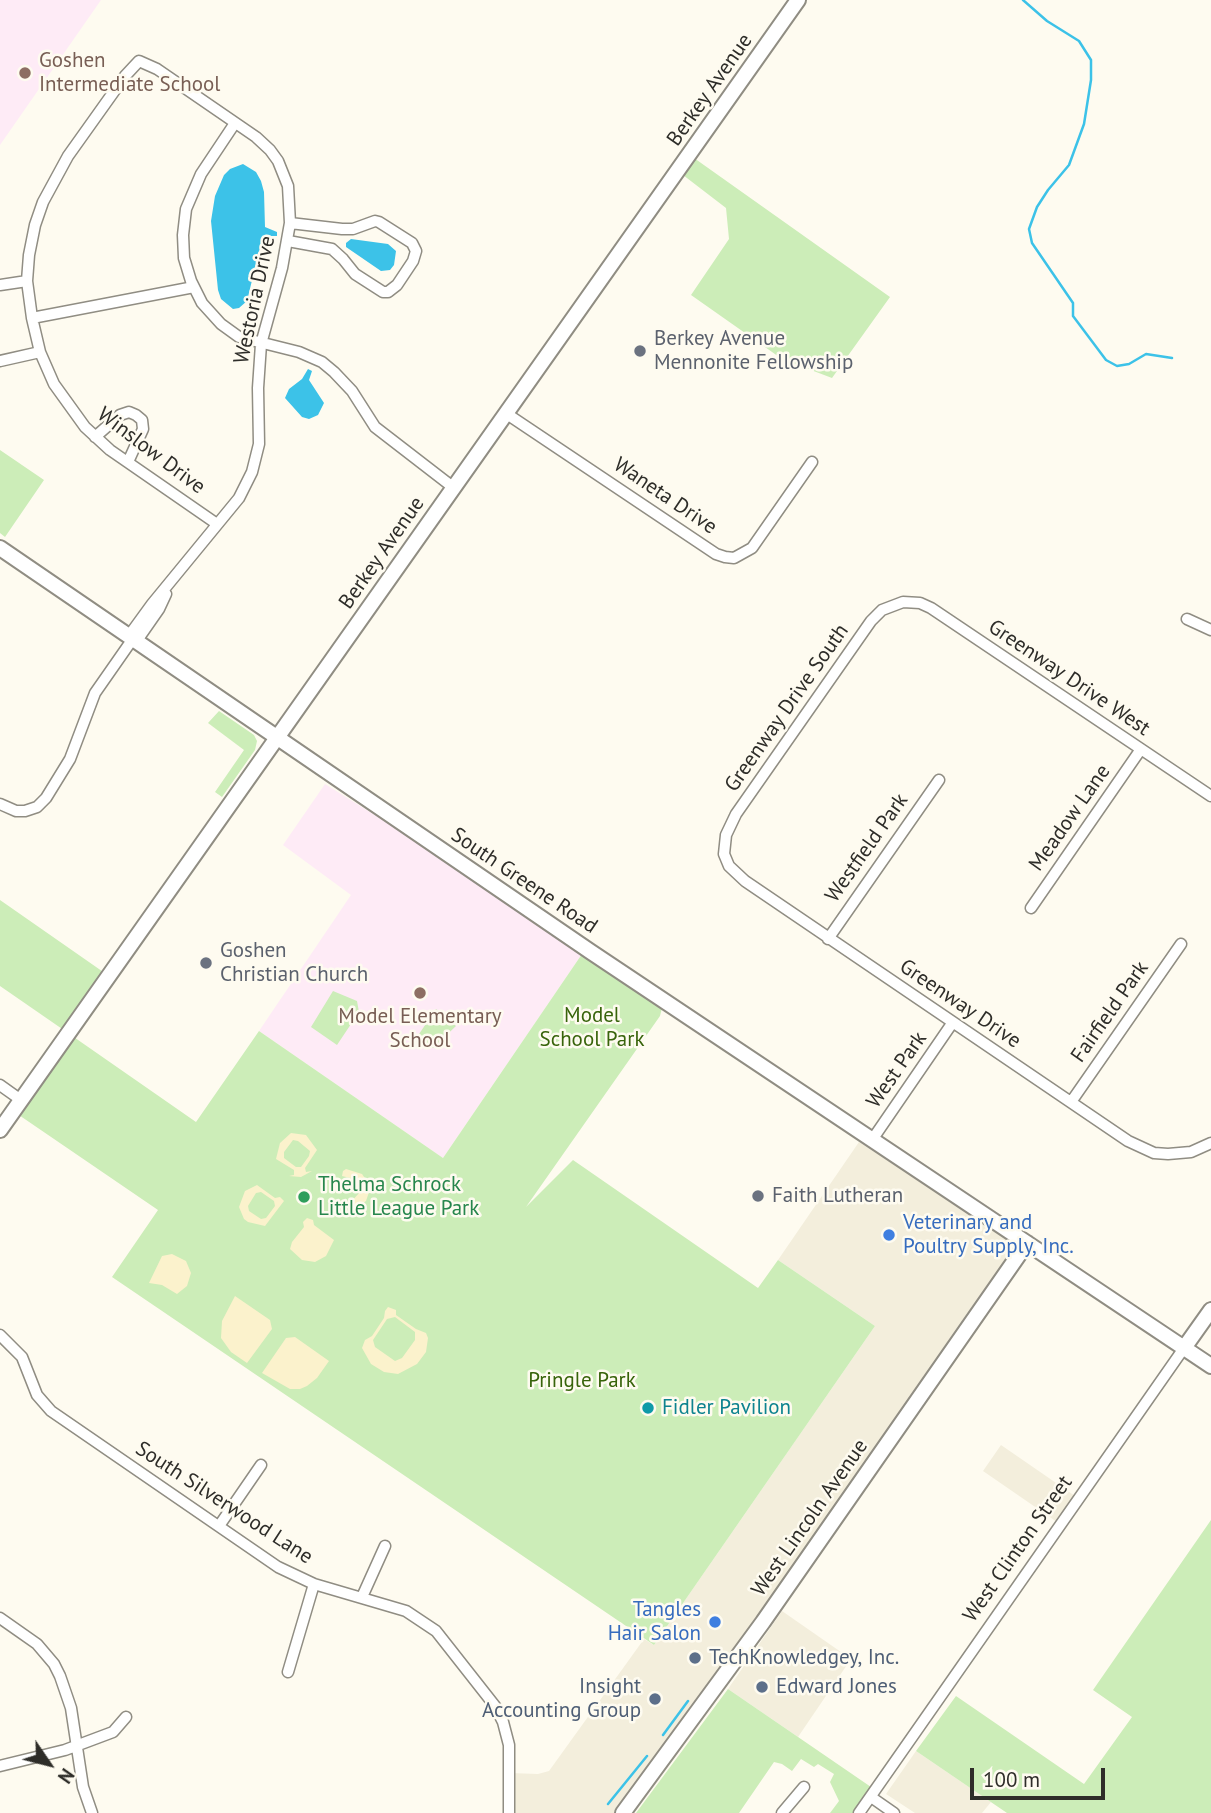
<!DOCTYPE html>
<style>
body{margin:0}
#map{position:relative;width:1211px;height:1813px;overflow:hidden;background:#fefbf0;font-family:"PT Sans",sans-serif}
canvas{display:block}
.north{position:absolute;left:14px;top:1729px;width:70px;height:70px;-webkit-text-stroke:5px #fefbf0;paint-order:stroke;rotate:125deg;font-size:19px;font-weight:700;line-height:28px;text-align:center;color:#2e2d29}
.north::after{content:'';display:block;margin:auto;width:24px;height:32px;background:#2e2d29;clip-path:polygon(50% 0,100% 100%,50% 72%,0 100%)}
.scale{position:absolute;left:970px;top:1768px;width:135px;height:32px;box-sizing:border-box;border:4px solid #2e2d29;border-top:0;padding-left:9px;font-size:21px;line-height:24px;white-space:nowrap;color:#2e2d29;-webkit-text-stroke:5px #fefbf0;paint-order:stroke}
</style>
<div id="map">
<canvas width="1211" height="1813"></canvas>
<div class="north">N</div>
<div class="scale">100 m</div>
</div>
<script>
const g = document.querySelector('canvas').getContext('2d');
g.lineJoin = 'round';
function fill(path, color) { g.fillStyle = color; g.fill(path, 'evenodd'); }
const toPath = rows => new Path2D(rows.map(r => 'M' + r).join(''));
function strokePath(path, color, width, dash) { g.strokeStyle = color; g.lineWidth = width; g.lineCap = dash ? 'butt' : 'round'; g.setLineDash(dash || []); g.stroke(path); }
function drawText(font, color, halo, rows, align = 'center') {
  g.font = font + ' "PT Sans",sans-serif'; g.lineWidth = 5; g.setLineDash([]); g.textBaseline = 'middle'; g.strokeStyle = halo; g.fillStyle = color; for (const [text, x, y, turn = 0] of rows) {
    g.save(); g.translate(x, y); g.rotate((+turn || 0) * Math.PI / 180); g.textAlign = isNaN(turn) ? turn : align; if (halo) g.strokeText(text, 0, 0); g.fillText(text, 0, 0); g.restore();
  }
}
const built = toPath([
 [859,1142,1005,1236,1011,1243,1010,1253,952,1335,881,1444,681,1727,615,1813,509,1813,510,1773,538,1774,549,1771,644,1639,654,1645,875,1326,778,1260],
 [1001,1445,1075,1496,1057,1522,983,1471],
 [782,1611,851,1659,798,1737,728,1689],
 [916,1751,991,1802,982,1813,915,1813,886,1794]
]);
const education = toPath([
 [0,0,101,0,0,145],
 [325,784,389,824,582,954,443,1158,259,1031,351,895,283,845]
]);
const green = toPath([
 [694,158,890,297,832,378,782,359,691,295,729,239,726,208,683,175],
 [0,450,44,480,5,537,0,533],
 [219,711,254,735,257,741,255,750,222,797,215,792,244,750,208,723],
 [0,900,109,976,68,1033,196,1122,259,1031,443,1158,582,954,662,1008,660,1016,526,1207,573,1160,758,1288,778,1260,875,1326,654,1645,112,1277,158,1210,13,1111,68,1033,0,986],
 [333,991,357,1001,359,1012,337,1045,311,1027],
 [436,1009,456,1026,433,1048,417,1037],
 [1211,1520,1211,1813,1007,1813,916,1751,956,1696,1084,1784,1132,1717,1093,1690],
 [728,1689,871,1787,853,1813,830,1813,839,1801,830,1782,834,1774,818,1764,814,1767,801,1759,792,1771,782,1764,774,1762,739,1813,636,1813]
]);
const sand = toPath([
 [291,1133,306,1135,317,1150,305,1168,306,1172,312,1171,301,1177,289,1176,294,1175,294,1170,276,1159,280,1143],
 [293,1140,298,1141,310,1151,309,1156,301,1167,296,1167,284,1158,284,1152],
 [346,1169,362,1174,369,1184,370,1189,366,1201,352,1210,348,1209,348,1205,361,1191,361,1186,350,1178,342,1176,343,1171],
 [257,1185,275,1198,280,1197,284,1201,265,1226,248,1222,244,1219,239,1207,245,1191],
 [261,1192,274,1201,275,1206,266,1218,261,1219,249,1211,248,1206,256,1193],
 [307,1218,313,1220,314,1225,334,1240,326,1256,315,1262,302,1260,290,1249,292,1242,304,1227,303,1222],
 [172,1254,186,1261,191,1273,187,1286,177,1294,162,1285,149,1283,162,1256],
 [235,1296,270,1320,272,1329,247,1363,231,1352,221,1338,222,1321],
 [388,1307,396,1310,396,1315,416,1329,426,1333,428,1338,426,1352,417,1364,398,1374,384,1372,371,1364,362,1348,365,1340,372,1336,384,1318,385,1311],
 [395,1317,415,1332,415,1340,402,1358,395,1361,375,1347,373,1340,387,1319],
 [295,1337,329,1361,317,1378,307,1386,300,1389,290,1389,262,1373,286,1338]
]);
const water = toPath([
 [243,164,256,172,261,181,264,192,265,227,277,232,277,236,265,236,262,239,247,301,239,308,233,309,221,299,218,290,211,221,215,196,224,175,230,169],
 [351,239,388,244,396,251,394,265,390,270,381,271,346,247,346,243],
 [308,369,312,371,309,380,324,403,318,415,309,419,302,417,285,398,289,389,302,379]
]);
const stream = toPath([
 [1023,0,1047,21,1079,41,1091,60,1091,80,1084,124,1069,165,1048,190,1037,207,1029,229,1032,243,1073,303,1073,316,1106,360,1117,366,1129,364,1146,354,1172,358],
 [663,1735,688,1701],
 [608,1804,647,1756]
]);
const street = toPath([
 [235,123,201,174,186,209,183,235,184,258,191,281,202,303,221,324,239,337,299,352,322,362,334,372,352,391,375,427,454,488],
 [288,241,332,249,343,259,355,274,383,292,388,292,397,285,413,261,416,251,412,243,379,222,375,221,353,229,342,229,290,223],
 [0,285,27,281],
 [32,318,194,287],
 [0,361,40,352],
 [507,414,716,554,725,557,734,558,752,548,812,462],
 [95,437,120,415,129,412,136,415,142,420,143,429,128,462],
 [1187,619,1211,630],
 [128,637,152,604,239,498,252,472,259,444,258,388,261,344,282,268,290,223,288,186,278,161,270,150,256,137,157,69,139,61,125,76,68,156,43,202,35,225,29,255,27,281,32,318,40,352,54,384,85,427,110,450,217,524],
 [136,642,159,609,166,594],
 [1211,796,931,608,920,603,903,602,882,610,871,621,736,814,726,835,724,854,729,866,745,881,1128,1141,1154,1153,1168,1154,1191,1152,1211,1143],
 [0,804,16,811,25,811,37,807,46,798,70,759,95,693,132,640],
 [1031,908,1141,749],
 [828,939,939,780],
 [0,1085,21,1100],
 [1071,1102,1181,944],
 [872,1140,953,1022],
 [0,1335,22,1357,37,1395,51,1411,278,1567,314,1584,406,1611,436,1631,495,1706,503,1722,509,1745,509,1813],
 [219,1526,261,1465],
 [362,1597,385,1546],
 [0,1618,37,1644,54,1664,60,1676,71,1708,83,1787,92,1813],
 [288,1672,314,1584],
 [0,1766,65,1750,113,1732,126,1717],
 [871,1797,894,1813],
 [782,1813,804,1787],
 [859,1813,1184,1348]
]);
const secondary = toPath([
 [0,548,591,952,1211,1366],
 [0,1130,798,0],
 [1184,1348,1211,1310],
 [623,1813,763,1622,1027,1243]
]);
const markers = [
 [25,73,7,"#8d6e63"],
 [640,351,7,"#6b7280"],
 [206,963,7,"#6b7280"],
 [420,993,7,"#8d6e63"],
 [758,1196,7,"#6b7280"],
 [304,1197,7,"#2e9e5b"],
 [889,1235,7,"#3f7fe0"],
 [648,1408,7,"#0f9aa8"],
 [715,1622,7,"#3f7fe0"],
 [695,1658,7,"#5c6f8a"],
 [762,1687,7,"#5c6f8a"],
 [655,1699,7,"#5c6f8a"]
];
const educationNames = [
 ["Goshen",39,61],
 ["Intermediate School",39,85],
 ["Model Elementary",420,1017,"center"],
 ["School",420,1041,"center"]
];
const streetNames = [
 ["Berkey Avenue",710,90,-55],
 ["Westoria Drive",255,300,-78],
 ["Winslow Drive",151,451,37],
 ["Waneta Drive",665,496,34],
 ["Berkey Avenue",382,553,-55],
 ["Greenway Drive West",1069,678,34],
 ["Greenway Drive South",787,708,-55],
 ["Meadow Lane",1070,818,-55],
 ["Westfield Park",867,848,-55],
 ["South Greene Road",524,881,34],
 ["Greenway Drive",960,1004,34],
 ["Fairfield Park",1110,1012,-55],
 ["West Park",897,1070,-55],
 ["South Silverwood Lane",224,1503,33],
 ["West Lincoln Avenue",810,1518,-55],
 ["West Clinton Street",1018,1549,-55]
];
const worshipNames = [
 ["Berkey Avenue",654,339],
 ["Mennonite Fellowship",654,363],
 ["Goshen",220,951],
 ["Christian Church",220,975],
 ["Faith Lutheran",772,1196]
];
const parkNames = [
 ["Model",592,1016],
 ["School Park",592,1040],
 ["Pringle Park",582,1381]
];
const leisureNames = [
 ["Thelma Schrock",318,1185],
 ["Little League Park",318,1209]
];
const shopNames = [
 ["Veterinary and",903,1223],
 ["Poultry Supply, Inc.",903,1247],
 ["Tangles",701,1610,"right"],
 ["Hair Salon",701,1634,"right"]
];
const cultureNames = [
 ["Fidler Pavilion",662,1408]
];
const serviceNames = [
 ["TechKnowledgey, Inc.",709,1658],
 ["Insight",641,1687,"right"],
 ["Accounting Group",641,1711,"right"],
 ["Edward Jones",776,1687]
];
fill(built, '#f3eedc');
fill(education, '#feebf6');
fill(green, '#ccedb8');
fill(sand, '#fbf2cc');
fill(water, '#3cc2e8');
strokePath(stream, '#3cc2e8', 2.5);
strokePath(street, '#908d83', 13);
strokePath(secondary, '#908d83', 18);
strokePath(street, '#fff', 10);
strokePath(secondary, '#fff', 14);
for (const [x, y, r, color] of markers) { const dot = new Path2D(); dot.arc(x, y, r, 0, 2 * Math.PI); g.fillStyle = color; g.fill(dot); strokePath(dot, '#fefbf0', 2.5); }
drawText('21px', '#785e54', '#fefbf0', educationNames, 'left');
drawText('21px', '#2e2d29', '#fefbf0', streetNames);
drawText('21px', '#5b616d', '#fefbf0', worshipNames, 'left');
drawText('21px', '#38640b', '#fefbf0', parkNames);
drawText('21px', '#27864d', '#fefbf0', leisureNames, 'left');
drawText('21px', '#366cbe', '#fefbf0', shopNames, 'left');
drawText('21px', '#0d838f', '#fefbf0', cultureNames, 'left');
drawText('21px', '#4e5e75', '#fefbf0', serviceNames, 'left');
</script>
